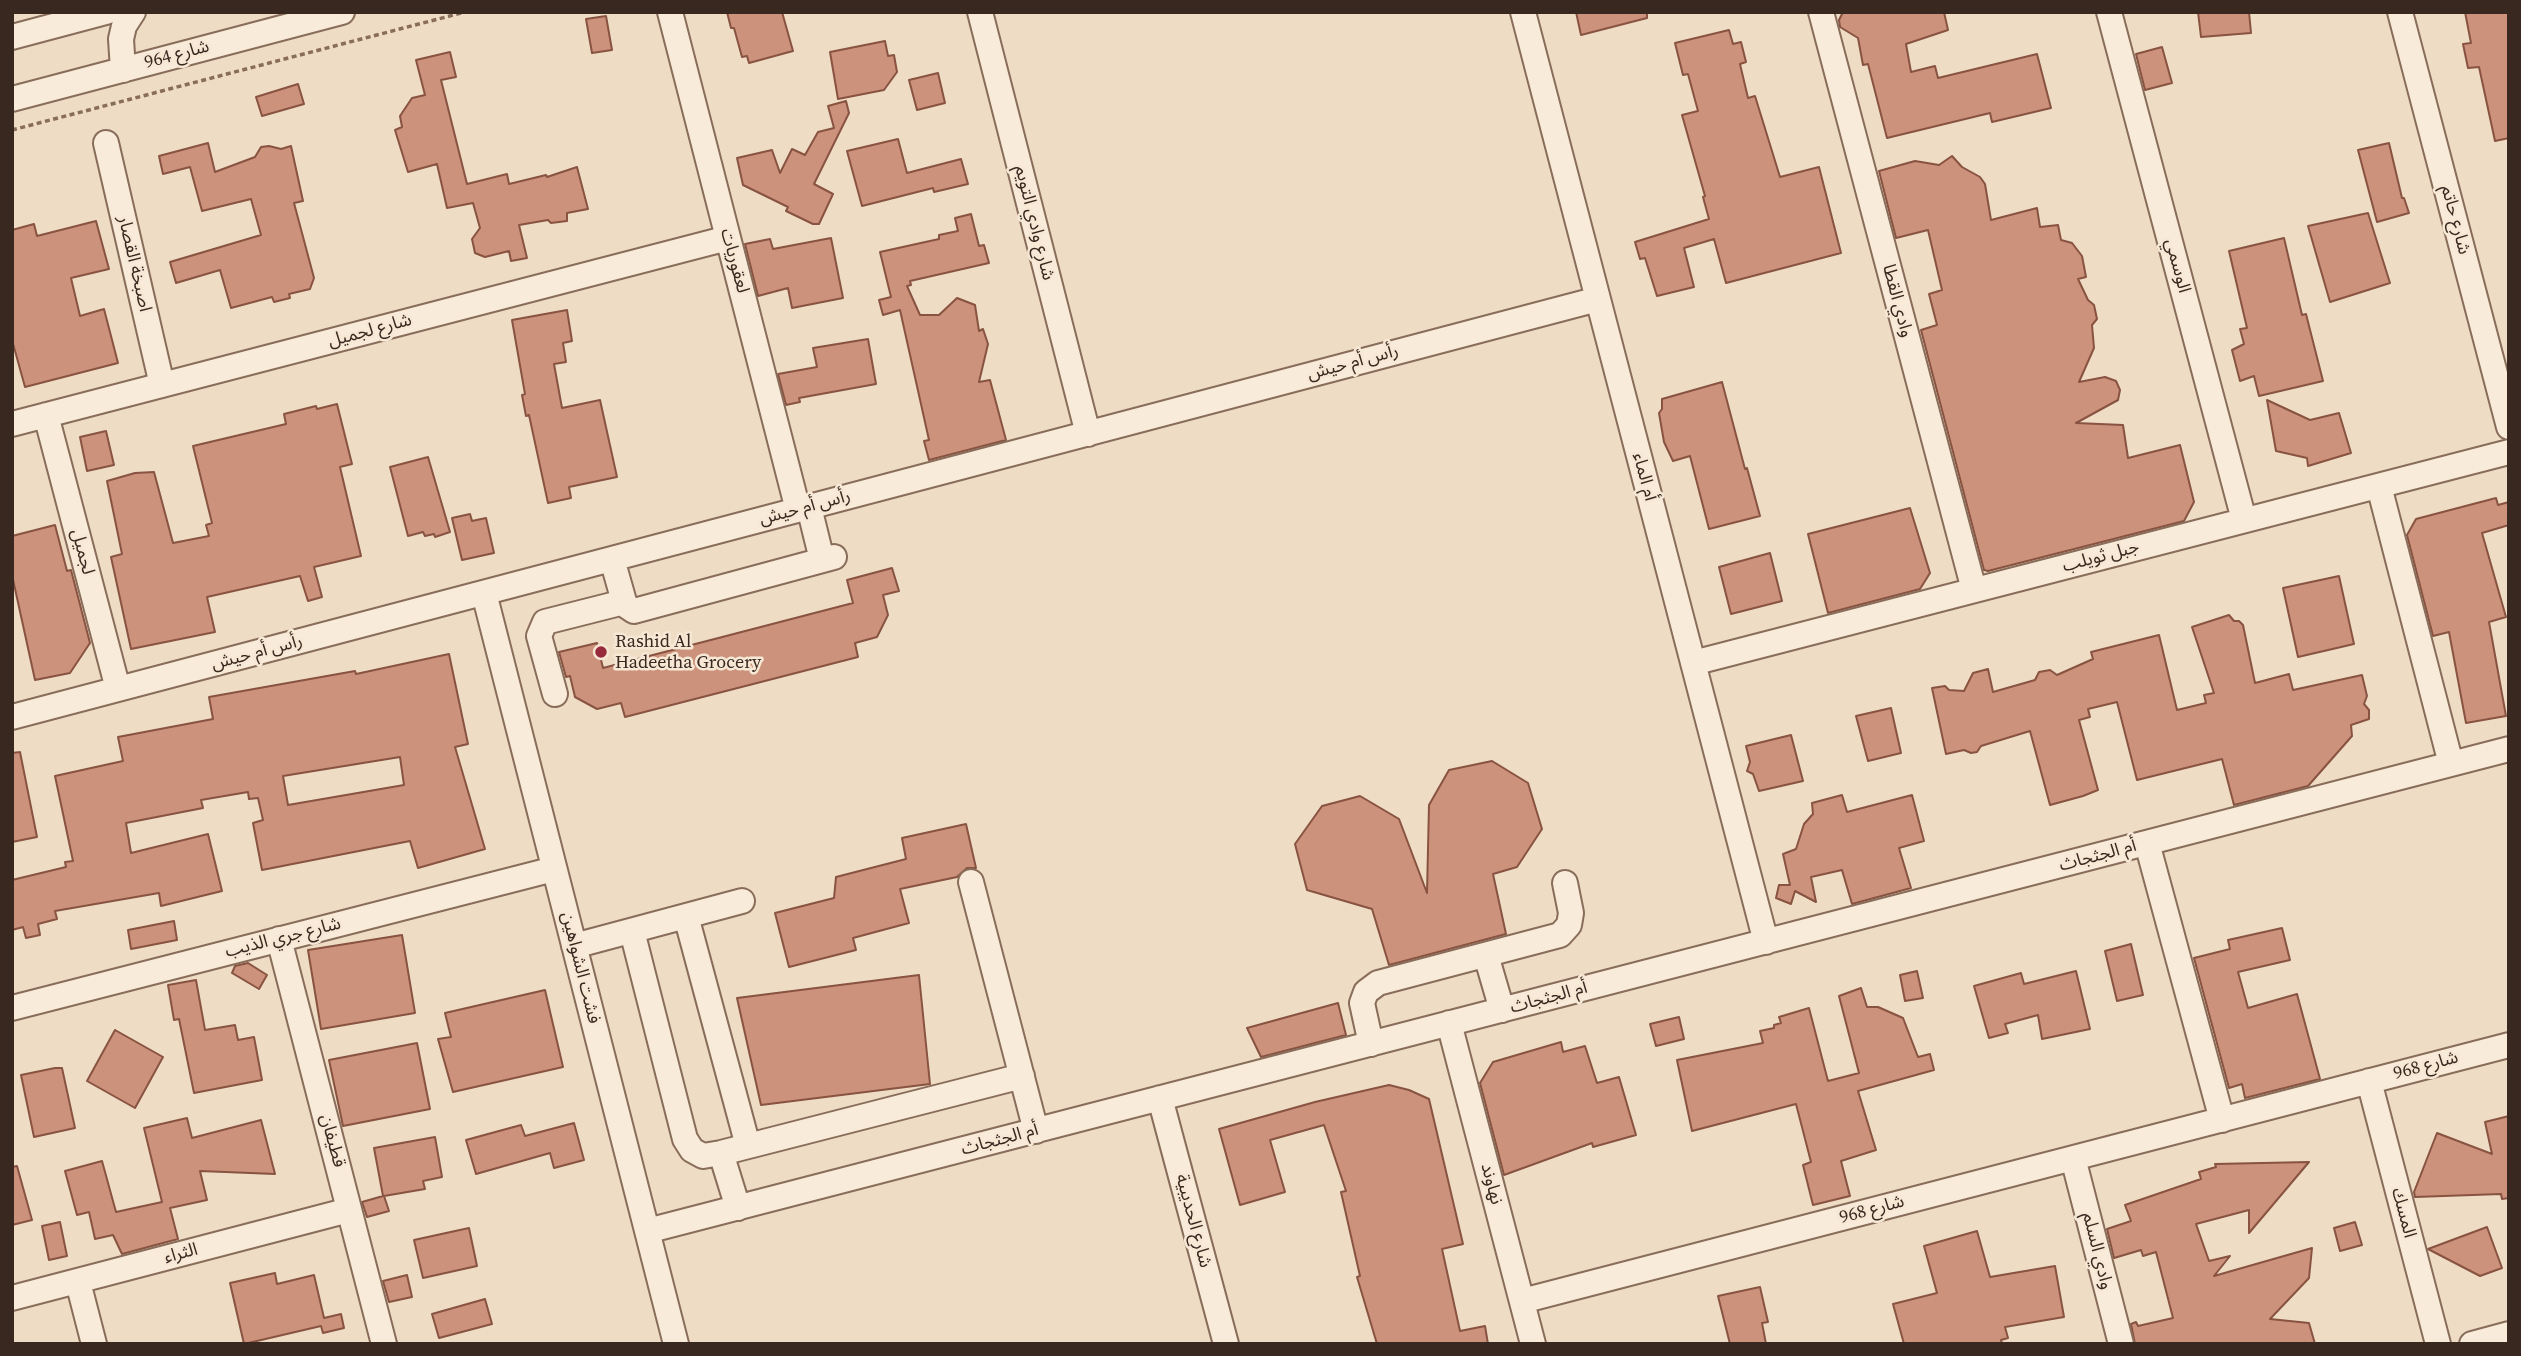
<!DOCTYPE html>
<meta charset="utf-8">
<style>
body{margin:0}
#map{position:relative;width:2521px;height:1356px;overflow:hidden;background:#eedcc5;font-family:"Source Serif 4",serif}
canvas{display:block}
.frame{position:absolute;inset:0;border:14px solid #39281f;pointer-events:none}
</style>
<div id="map">
<canvas width="2521" height="1356"></canvas>
<div class="frame"></div>
</div>
<script>
const g = document.querySelector('canvas').getContext('2d');
g.lineJoin = 'round';
function fill(path, color) { g.fillStyle = color; g.fill(path, 'evenodd'); }
const toPath = rows => new Path2D(rows.map(r => 'M' + r).join(''));
function strokePath(path, color, width, dash) { g.strokeStyle = color; g.lineWidth = width; g.lineCap = dash ? 'butt' : 'round'; g.setLineDash(dash || []); g.stroke(path); }
function drawText(font, color, halo, rows, align = 'center') {
  g.font = font + ' "Source Serif 4","Noto Sans Arabic",serif'; g.lineWidth = 5; g.setLineDash([]); g.textBaseline = 'middle'; g.strokeStyle = halo; g.fillStyle = color; for (const [text, x, y, turn = 0] of rows) {
    g.save(); g.translate(x, y); g.rotate((+turn || 0) * Math.PI / 180); g.textAlign = isNaN(turn) ? turn : align; if (halo) g.strokeText(text, 0, 0); g.fillText(text, 0, 0); g.restore();
  }
}
const building = toPath([
 [727,12,782,12,793,51,749,63,747,56,742,57,734,28,731,28,727,12],
 [1576,12,1647,12,1647,18,1581,35,1576,12],
 [1843,12,1944,12,1948,30,1906,44,1911,72,1935,66,1938,78,2037,54,2051,108,1992,122,1990,113,1887,138,1868,64,1863,65,1858,38,1840,27,1839,20,1843,12],
 [2198,12,2249,12,2251,33,2201,37,2198,12],
 [2465,12,2509,12,2509,138,2495,141,2479,67,2468,68,2463,44,2471,43,2465,12],
 [606,16,612,50,592,53,586,19,606,16],
 [1729,30,1733,44,1741,42,1746,62,1740,64,1748,98,1755,96,1780,177,1819,167,1841,253,1726,283,1714,239,1684,248,1694,287,1657,296,1645,258,1640,259,1635,242,1709,219,1703,197,1705,196,1682,115,1698,111,1688,74,1683,75,1675,43,1729,30],
 [885,41,888,56,894,55,897,72,884,90,838,99,830,52,885,41],
 [2162,47,2172,83,2145,90,2136,54,2162,47],
 [450,52,456,77,441,80,467,184,507,174,509,184,546,175,547,177,577,167,588,209,567,213,567,221,551,223,548,220,519,225,527,258,511,261,509,251,485,257,475,253,472,239,480,228,473,203,447,208,437,164,408,172,395,130,402,127,400,116,412,98,425,95,416,60,450,52],
 [938,73,945,103,917,110,909,80,938,73],
 [298,84,304,104,262,116,256,97,298,84],
 [846,101,849,113,814,184,833,194,819,224,813,224,786,211,788,207,743,185,737,158,772,150,780,173,792,149,805,155,818,132,834,128,828,106,846,101],
 [898,139,907,173,961,159,968,184,934,192,933,188,862,206,847,151,898,139],
 [208,143,215,172,255,157,261,147,269,146,281,149,291,146,303,201,294,203,314,278,310,289,289,294,290,298,274,302,272,297,231,308,220,270,176,283,170,262,261,235,251,199,202,211,190,167,163,174,159,156,208,143],
 [2389,143,2402,198,2404,198,2409,213,2377,222,2358,150,2389,143],
 [1952,156,1962,167,1980,177,1985,184,1991,220,2037,208,2040,227,2058,225,2061,240,2072,243,2082,256,2086,277,2078,279,2088,300,2094,305,2097,319,2092,325,2094,348,2079,382,2105,377,2116,381,2120,390,2118,400,2076,423,2123,425,2128,458,2180,445,2194,502,2184,521,1988,571,1984,570,1921,330,1937,325,1929,294,1942,290,1928,230,1896,238,1879,171,1915,161,1939,165,1952,156],
 [2368,213,2390,283,2330,302,2308,226,2368,213],
 [971,214,979,246,984,245,989,263,910,281,911,285,907,286,920,315,939,315,957,298,975,305,979,331,983,329,988,344,979,382,990,380,1006,440,929,460,924,441,929,440,900,310,883,315,879,300,891,297,880,252,939,239,939,235,958,231,955,218,971,214],
 [96,221,109,269,71,278,80,316,104,309,118,363,25,387,12,340,12,230,34,224,37,236,96,221],
 [831,238,843,298,792,308,788,288,758,296,745,244,770,239,773,249,831,238],
 [2284,238,2302,315,2306,314,2323,381,2259,396,2254,376,2240,381,2232,350,2244,344,2240,329,2247,328,2229,251,2284,238],
 [567,310,572,341,563,343,566,362,554,364,562,408,600,400,617,477,569,487,571,498,548,503,529,415,526,416,522,395,525,394,512,320,567,310],
 [868,339,876,384,799,398,800,402,786,405,778,374,817,367,813,348,868,339],
 [1722,382,1745,469,1747,468,1760,516,1709,529,1690,456,1673,461,1664,442,1659,413,1662,409,1662,399,1722,382],
 [2267,400,2310,420,2339,413,2351,453,2308,466,2307,458,2276,451,2267,400],
 [337,404,352,464,340,467,361,556,314,567,322,597,308,601,300,576,207,597,215,632,131,649,111,557,122,554,107,481,135,473,154,472,173,543,209,536,206,525,212,523,193,446,286,424,284,414,316,406,317,409,337,404],
 [106,431,114,465,87,471,80,437,106,431],
 [428,457,450,532,435,537,434,534,425,536,423,532,408,536,390,467,428,457],
 [2496,498,2498,505,2509,502,2509,525,2482,533,2506,617,2489,622,2506,716,2466,723,2449,632,2433,636,2407,535,2416,519,2496,498],
 [1910,508,1930,573,1920,589,1828,613,1808,534,1910,508],
 [470,514,472,521,486,518,494,553,462,560,452,518,470,514],
 [55,525,67,571,71,570,90,643,70,673,35,680,12,575,12,536,55,525],
 [1770,553,1782,601,1731,614,1719,567,1770,553],
 [892,568,899,591,883,595,888,615,877,637,855,643,858,657,625,717,621,703,597,709,575,697,570,676,566,677,559,652,597,643,603,668,853,603,847,580,892,568],
 [2339,576,2354,644,2298,657,2283,588,2339,576],
 [2229,615,2234,621,2239,621,2243,625,2255,683,2289,674,2293,690,2362,675,2367,696,2364,704,2369,710,2369,719,2351,725,2352,736,2308,786,2234,805,2222,759,2137,780,2117,702,2088,709,2090,717,2079,720,2098,790,2083,796,2050,805,2030,731,1981,746,1977,752,1971,753,1964,750,1946,754,1932,688,1945,686,1949,690,1964,691,1973,673,1988,669,1993,692,2035,680,2039,672,2050,670,2057,675,2093,659,2091,652,2159,635,2177,710,2206,703,2204,695,2214,693,2192,627,2229,615],
 [449,654,468,744,455,747,485,849,418,868,410,841,262,870,253,823,263,820,258,798,249,799,248,792,201,800,203,808,126,823,131,853,208,834,222,891,161,906,159,893,55,911,57,919,38,924,40,935,26,938,23,927,12,930,12,880,66,867,65,862,73,861,55,776,123,761,118,737,213,719,209,697,355,671,356,674,449,654],
 [400,757,404,785,288,805,283,776,400,757],
 [1891,708,1901,753,1868,761,1856,716,1891,708],
 [1791,735,1803,781,1759,791,1753,774,1747,771,1750,762,1746,746,1791,735],
 [20,752,37,837,12,842,12,753,20,752],
 [1492,761,1528,783,1542,829,1517,867,1493,874,1506,934,1389,965,1372,909,1307,890,1295,844,1322,806,1360,796,1399,819,1427,893,1429,805,1449,770,1492,761],
 [1842,795,1847,812,1912,795,1924,841,1899,848,1911,888,1852,904,1842,870,1811,877,1816,902,1795,891,1791,904,1776,898,1779,885,1790,885,1783,854,1796,849,1804,824,1813,814,1812,803,1842,795],
 [966,824,976,868,967,868,957,877,900,889,909,923,853,938,856,950,789,967,775,913,834,898,836,877,906,859,902,838,966,824],
 [174,921,177,940,131,949,128,930,174,921],
 [2282,928,2290,960,2238,972,2248,1008,2297,994,2320,1079,2245,1098,2242,1084,2229,1088,2194,958,2230,949,2228,940,2282,928],
 [402,935,415,1013,321,1029,308,950,402,935],
 [2131,944,2143,995,2117,1001,2105,951,2131,944],
 [248,963,267,975,259,989,232,973,235,966,248,963],
 [1917,971,1923,998,1905,1001,1900,975,1917,971],
 [2076,971,2090,1029,2042,1039,2038,1015,2005,1024,2008,1033,1989,1038,1974,986,2021,973,2024,984,2076,971],
 [919,975,930,1084,761,1105,737,998,919,975],
 [196,980,205,1030,235,1025,238,1040,254,1037,262,1080,194,1093,179,1019,174,1020,168,985,196,980],
 [1861,988,1867,1007,1878,1007,1903,1018,1918,1057,1930,1054,1934,1070,1858,1091,1876,1150,1841,1161,1850,1196,1813,1205,1803,1165,1811,1162,1796,1104,1692,1131,1677,1060,1763,1043,1760,1031,1774,1028,1774,1025,1781,1023,1779,1017,1809,1008,1828,1081,1859,1073,1839,996,1861,988],
 [545,990,563,1067,453,1092,438,1039,451,1037,445,1013,545,990],
 [1338,1003,1346,1035,1261,1057,1247,1028,1338,1003],
 [1679,1017,1684,1039,1656,1046,1650,1024,1679,1017],
 [115,1030,163,1057,135,1108,87,1081,115,1030],
 [1561,1042,1563,1052,1585,1046,1597,1083,1619,1077,1636,1135,1593,1147,1592,1143,1504,1175,1480,1083,1493,1062,1561,1042],
 [417,1043,430,1109,343,1126,329,1060,417,1043],
 [55,1068,62,1068,75,1128,34,1137,21,1075,55,1068],
 [1389,1085,1409,1090,1429,1099,1463,1244,1442,1249,1460,1331,1485,1326,1488,1344,1377,1344,1357,1277,1360,1276,1341,1192,1346,1191,1324,1125,1270,1140,1285,1192,1240,1205,1219,1129,1315,1102,1389,1085],
 [2509,1116,2509,1198,2502,1199,2501,1194,2415,1197,2414,1192,2437,1133,2492,1154,2485,1122,2509,1116],
 [187,1118,192,1138,261,1120,275,1174,200,1171,207,1200,170,1208,178,1239,122,1254,113,1235,95,1239,89,1212,77,1215,65,1171,102,1161,116,1212,162,1202,144,1128,187,1118],
 [574,1123,584,1160,554,1168,550,1153,476,1174,466,1140,521,1125,525,1136,574,1123],
 [435,1137,442,1177,423,1181,425,1189,384,1196,389,1211,367,1217,362,1202,383,1196,374,1148,435,1137],
 [2309,1162,2249,1233,2249,1210,2196,1224,2209,1261,2230,1256,2214,1276,2312,1248,2309,1278,2270,1319,2309,1323,2315,1344,2135,1344,2131,1324,2136,1322,2138,1326,2173,1318,2156,1252,2143,1256,2141,1250,2114,1258,2107,1229,2131,1221,2125,1205,2201,1179,2199,1172,2216,1167,2215,1164,2309,1162],
 [17,1166,32,1220,12,1225,12,1167,17,1166],
 [60,1222,67,1256,49,1260,42,1226,60,1222],
 [2355,1222,2362,1245,2340,1251,2334,1228,2355,1222],
 [2487,1227,2502,1268,2480,1276,2428,1249,2487,1227],
 [469,1228,477,1266,423,1278,414,1240,469,1228],
 [1977,1231,1990,1277,2055,1266,2064,1317,2005,1327,2008,1338,2001,1340,2002,1344,1904,1344,1893,1304,1937,1293,1924,1246,1977,1231],
 [275,1273,277,1284,314,1275,324,1318,341,1314,344,1328,323,1333,321,1326,244,1344,230,1283,275,1273],
 [407,1275,412,1297,389,1302,383,1281,407,1275],
 [1760,1287,1768,1322,1762,1323,1766,1344,1730,1344,1718,1296,1760,1287],
 [485,1299,492,1324,439,1338,432,1314,485,1299]
]);
const path = toPath([
 [12,130,465,12]
]);
const minor = toPath([
 [670,12,798,510],
 [980,12,1088,434],
 [1523,12,1766,942],
 [1821,12,1974,590],
 [2109,12,2244,520],
 [2400,12,2509,427],
 [12,37,106,12],
 [123,70,121,39,124,26,133,12],
 [12,99,342,12],
 [106,143,162,385],
 [46,415,118,689],
 [12,424,728,238],
 [2379,486,2451,764],
 [809,507,822,560],
 [612,559,625,605,634,611,834,557],
 [484,593,676,1344],
 [1693,663,2509,452],
 [555,694,539,636,545,622,624,602],
 [12,717,1598,299],
 [2147,843,2222,1120],
 [971,882,1036,1131],
 [686,916,748,1146],
 [632,931,685,1139,692,1150,703,1156,721,1153,1022,1076],
 [279,939,384,1344],
 [574,946,742,901],
 [1486,955,1502,1010],
 [12,1008,554,869],
 [1449,1023,1533,1344],
 [1371,1044,1362,1003,1366,992,1378,983,1560,935,1569,925,1571,913,1565,883],
 [2369,1081,2438,1344],
 [1160,1098,1226,1344],
 [721,1153,738,1208],
 [2073,1158,2121,1344],
 [647,1231,2509,749],
 [78,1282,94,1344],
 [12,1298,349,1210],
 [1522,1301,2509,1045],
 [2472,1344,2509,1334]
]);
const markers = [
 [601,652,7,"#982b3b"]
];
const streetNames = [
 ["شارع 964",177,55,-15],
 ["شارع حاتم",2455,220,75],
 ["شارع وادي التويم",1034,223,76],
 ["لعقوريات",734,261,75],
 ["اصبخة القصار",134,264,77],
 ["الوسمي",2177,266,75],
 ["وادي القطا",1897,301,75],
 ["شارع لجميل",370,331,-15],
 ["رأس أم حيش",1353,363,-15],
 ["أم الماء",1644,477,75],
 ["رأس أم حيش",805,508,-15],
 ["لجميل",82,552,75],
 ["جبل ثويلب",2101,557,-15],
 ["رأس أم حيش",257,653,-15],
 ["أم الجثجاث",2098,856,-15],
 ["شارع جري الذيب",283,938,-14],
 ["فشت الشواهين",580,968,76],
 ["أم الجثجاث",1549,998,-15],
 ["شارع 968",2426,1066,-15],
 ["أم الجثجاث",1000,1140,-15],
 ["قطيفان",332,1141,75],
 ["نهاوند",1491,1184,75],
 ["شارع 968",1872,1210,-15],
 ["المسك",2403,1213,75],
 ["شارع الحديبية",1193,1221,75],
 ["وادي السلم",2097,1251,76],
 ["الثراء",181,1254,-15]
];
const poiNames = [
 ["Rashid Al",615,642],
 ["Hadeetha Grocery",615,663]
];
fill(building, '#cc927b');
strokePath(building, '#885341', 2);
strokePath(minor, '#896d5b', 28);
strokePath(path, '#896d5b', 3.5, [5, 3.5]);
strokePath(minor, '#f9ebd9', 24);
for (const [x, y, r, color] of markers) { const dot = new Path2D(); dot.arc(x, y, r, 0, 2 * Math.PI); g.fillStyle = color; g.fill(dot); strokePath(dot, '#f6e8d5', 2.5); }
drawText('18px', '#39281f', '#f6e8d5', streetNames);
drawText('18px', '#39281f', '#f6e8d5', poiNames, 'left');
</script>
